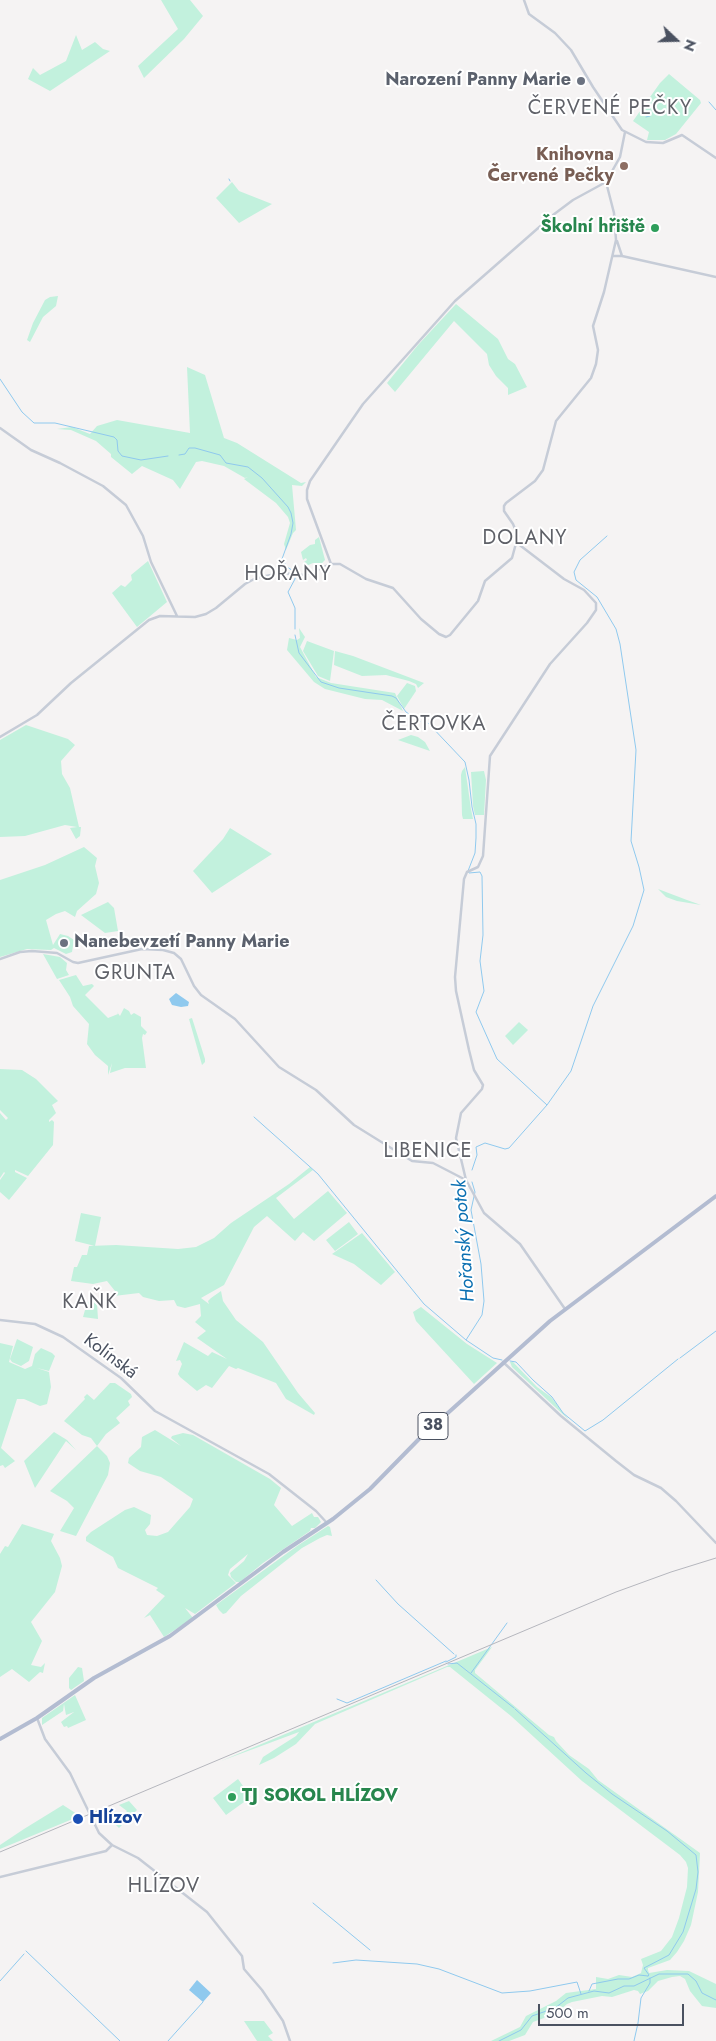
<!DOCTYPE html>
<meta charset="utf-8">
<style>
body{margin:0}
#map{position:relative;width:716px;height:2041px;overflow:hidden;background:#f5f3f3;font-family:Jost,sans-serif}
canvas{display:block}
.north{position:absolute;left:651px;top:15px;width:50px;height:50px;-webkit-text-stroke:4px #fff;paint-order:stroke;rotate:111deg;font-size:14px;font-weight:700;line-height:20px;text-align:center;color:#4a5160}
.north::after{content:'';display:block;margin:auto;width:18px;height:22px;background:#4a5160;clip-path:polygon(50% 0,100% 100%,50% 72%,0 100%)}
.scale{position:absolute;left:538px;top:2004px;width:146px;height:22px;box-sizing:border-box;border:2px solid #4a5160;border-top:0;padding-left:6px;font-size:15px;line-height:18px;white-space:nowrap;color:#4a5160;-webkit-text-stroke:4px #fff;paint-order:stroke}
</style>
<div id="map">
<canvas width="716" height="2041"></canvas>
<div class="north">N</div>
<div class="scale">500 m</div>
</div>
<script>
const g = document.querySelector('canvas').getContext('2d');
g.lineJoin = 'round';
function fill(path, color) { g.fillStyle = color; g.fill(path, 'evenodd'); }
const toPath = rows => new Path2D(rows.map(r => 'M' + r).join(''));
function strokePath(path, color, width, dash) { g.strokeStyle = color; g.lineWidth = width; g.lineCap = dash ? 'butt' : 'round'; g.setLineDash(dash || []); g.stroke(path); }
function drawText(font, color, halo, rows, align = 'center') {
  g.font = font + ' Jost,sans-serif'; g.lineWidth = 4; g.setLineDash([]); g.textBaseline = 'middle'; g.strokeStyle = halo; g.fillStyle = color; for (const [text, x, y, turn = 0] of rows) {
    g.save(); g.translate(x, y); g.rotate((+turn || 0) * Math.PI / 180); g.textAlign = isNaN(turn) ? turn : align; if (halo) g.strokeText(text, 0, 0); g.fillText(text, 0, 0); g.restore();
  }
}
const green = toPath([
 [161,0,190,0,203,16,184,39,144,78,138,66,178,29],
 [76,35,82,50,95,42,103,49,110,51,50,91,28,79,33,68,40,75,66,61],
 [669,74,700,100,701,103,676,134,665,140,647,140,649,132,633,121,660,83],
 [232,182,239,191,272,204,239,223,216,198],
 [58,296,56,306,43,317,30,342,27,340,33,323,45,300,50,297],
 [456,304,498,339,508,359,515,364,527,387,508,395,508,388,496,376,489,365,487,354,454,321,395,392,387,383,418,345],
 [187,367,205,375,224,438,237,443,301,483,306,482,302,486,292,485,296,530,293,533,286,550,284,544,290,523,288,517,276,503,244,479,248,477,245,478,224,466,202,461,196,462,180,489,173,480,142,466,132,474,111,457,111,454,96,441,71,430,57,429,72,427,90,434,97,426,117,420,190,433],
 [319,537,325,560,322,563,313,563,306,566,304,562,307,560,306,558,303,560,301,552,310,545,315,544,315,540],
 [148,561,167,602,137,627,112,593,121,585,125,587,132,580,131,575],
 [299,628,305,637,300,647,316,677,331,683,395,693,403,711,382,700,365,699,325,689,314,682,287,650,289,638,297,640,300,638],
 [307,641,334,651,330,681,318,676,303,651],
 [335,651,353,656,424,683,418,688,416,684,409,681,386,675,362,676,334,665],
 [407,683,415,686,416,691,404,709,397,696],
 [26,725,68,739,75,745,61,761,62,774,70,788,79,827,81,827,80,836,76,839,70,828,77,827,65,825,25,836,0,837,0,740],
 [411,735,418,737,425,742,430,751,398,740],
 [465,767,471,809,473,819,463,819,462,815,461,775,462,771],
 [484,771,486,780,484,815,475,815,473,806,471,772],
 [230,828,272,854,212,893,193,871,223,839],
 [84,847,97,858,95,866,99,883,96,894,77,911,75,917,65,911,56,914,46,920,53,945,60,934,68,936,74,940,72,952,66,954,54,948,51,950,27,949,0,957,0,880,45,865],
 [658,889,687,900,701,905,677,901,666,897],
 [108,902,114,908,118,931,105,933,81,915],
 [43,954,60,957,67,963,66,970,69,975,57,979],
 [76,975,83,986,92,984,94,986,85,995,108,1018,118,1014,117,1012,120,1016,124,1008,129,1011,131,1015,134,1013,141,1017,141,1026,147,1032,145,1035,143,1034,142,1038,146,1068,125,1068,110,1073,112,1063,108,1075,108,1066,95,1055,87,1044,89,1024,73,1006,70,997,59,980],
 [192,1018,205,1059,205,1062,202,1065,189,1019],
 [519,1022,528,1030,513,1045,505,1036],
 [0,1069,22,1070,36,1079,58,1101,52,1105,56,1113,49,1120,49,1122,52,1120,54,1122,53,1145,28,1176,15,1170,15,1172,27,1178,9,1200,0,1192,0,1180,5,1173,4,1172,0,1178,0,1113,6,1120,8,1118,0,1110],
 [310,1167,313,1170,276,1198,294,1219,328,1191,347,1213,314,1241,303,1232,295,1241,267,1216,254,1227,224,1285,201,1298,209,1304,208,1301,211,1298,221,1291,223,1301,236,1320,263,1342,298,1393,315,1413,314,1415,286,1399,276,1383,238,1368,236,1369,229,1366,212,1388,206,1385,197,1391,180,1377,178,1374,182,1364,180,1360,176,1361,184,1342,208,1356,212,1352,227,1359,197,1338,206,1331,195,1322,201,1316,200,1304,185,1308,177,1306,174,1300,159,1301,143,1297,139,1293,114,1296,115,1291,107,1281,93,1284,71,1281,74,1267,77,1267,82,1255,87,1255,89,1246,116,1245,178,1249,196,1247,214,1238,231,1223,289,1184],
 [81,1213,101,1217,95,1246,75,1241],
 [349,1222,358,1234,335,1251,326,1240],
 [362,1233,395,1272,381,1285,354,1264,332,1254],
 [90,1300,97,1304,98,1319,83,1317,87,1303],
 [421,1307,467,1344,497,1363,474,1384,416,1321,413,1312],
 [17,1339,33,1347,29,1361,21,1366,12,1362,10,1359],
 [0,1343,13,1346,9,1362,25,1369,32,1366,35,1354,41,1348,52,1353,55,1356,49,1371,37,1368,49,1372,51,1387,47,1404,40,1406,24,1399,17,1399,1,1448,15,1461,5,1468,3,1465,0,1466],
 [510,1362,513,1362,537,1387,551,1397,569,1420,512,1367],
 [110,1383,115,1383,131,1394,132,1397,128,1401,130,1405,116,1418,120,1423,106,1434,97,1446,107,1456,110,1463,108,1475,76,1536,60,1531,74,1508,67,1501,50,1491,97,1446,91,1438,82,1435,64,1421,85,1399,84,1397,87,1394,94,1400],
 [155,1430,181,1446,171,1438,172,1436,183,1433,193,1435,270,1479,281,1488,274,1505,292,1526,312,1513,314,1517,318,1517,321,1522,315,1528,311,1528,310,1531,263,1563,240,1582,236,1582,231,1577,230,1573,244,1561,248,1554,230,1569,228,1575,236,1583,195,1614,185,1608,193,1618,164,1637,150,1615,144,1618,165,1596,156,1590,158,1588,118,1568,113,1557,86,1541,86,1537,91,1532,125,1510,134,1507,151,1515,150,1524,145,1530,147,1535,157,1536,168,1532,190,1507,193,1499,161,1477,140,1471,128,1463,129,1458,141,1447,142,1437],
 [54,1432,67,1440,76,1450,66,1441,35,1488,24,1461],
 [22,1524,54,1534,51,1541,60,1558,62,1566,55,1592,31,1622,42,1641,31,1665,41,1667,45,1663,43,1673,40,1672,29,1682,12,1669,0,1677,0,1554,5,1546,8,1547],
 [328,1526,330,1527,332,1536,327,1535,320,1538,302,1548,241,1596,226,1613,223,1614,219,1610,216,1605,297,1546],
 [492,1647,475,1670,475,1673,549,1735,554,1737,556,1741,569,1755,589,1769,598,1780,700,1853,698,1892,691,1925,684,1941,677,1952,670,1960,648,1968,648,1970,649,1973,667,1970,689,1971,716,1984,716,2008,702,2006,690,1991,685,1979,680,1976,672,1977,658,1981,648,1991,640,1994,638,1991,634,1990,612,1997,602,1996,572,2002,567,2004,555,2014,533,2022,525,2035,509,2041,491,2041,520,2027,526,2016,556,2001,566,1993,596,1989,596,1977,608,1979,619,1975,632,1977,641,1973,643,1965,641,1959,661,1951,672,1937,679,1918,687,1887,688,1868,686,1862,680,1855,582,1781,511,1716,450,1667,447,1667,315,1724,296,1744,274,1758,259,1765,263,1757,296,1736,299,1732,221,1761],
 [78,1667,82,1668,84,1681,71,1690,69,1688,69,1678],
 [75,1695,86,1720,68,1728,67,1726,64,1727,61,1722,74,1712,66,1715,64,1704,63,1711,42,1725,42,1718],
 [238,1779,251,1797,226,1815,213,1798],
 [129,1801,137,1810,119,1828,115,1824,127,1811,119,1805],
 [63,1805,80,1816,0,1849,0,1845,24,1829],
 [244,2021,264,2021,273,2033,268,2036,273,2041,257,2041]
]);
const water = toPath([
 [176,993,189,1002,188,1006,181,1007,172,1005,169,999],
 [197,1980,211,1993,203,2002,189,1990]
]);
const stream = toPath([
 [709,102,716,110],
 [646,117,650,116],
 [229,179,230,181],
 [0,379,22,412,34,423,55,423,114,437,117,440,118,451,122,456,141,460,168,456],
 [179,455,185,454,189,448,195,448,220,455,226,463,248,467,262,478,288,507,291,513,293,523,291,534,282,559,287,567,295,572,295,579,288,592,295,608,295,629],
 [295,635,299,653,321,682,339,688,392,696,396,698,406,712,420,721],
 [428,723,465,762,469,780,472,807,476,824,476,838,475,853,468,871,469,873,480,872,482,876,483,935,480,961,484,991,476,1012,497,1059,547,1105,509,1148,505,1149,485,1143,476,1147,477,1155,472,1170],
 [547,1105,571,1071,593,1006,633,926,644,890,639,867,631,841,636,750,620,644,616,629,597,597,576,580,574,572,580,560,607,536],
 [254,1117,318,1174,424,1304,466,1340],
 [472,1182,475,1192,471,1210,481,1264,484,1301,482,1315,466,1340,493,1358,502,1360],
 [680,1358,716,1331],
 [510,1361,516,1362,533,1380,552,1397,563,1413,585,1431,603,1420,678,1359],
 [376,1580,398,1604,454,1654],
 [446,1662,456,1657,456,1655],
 [448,1664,457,1663,514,1708],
 [471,1673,507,1623],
 [337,1699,347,1703,446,1661],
 [515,1709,586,1773,612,1794,667,1831,696,1855,698,1872,696,1889,683,1932,669,1955,644,1968,649,1975,648,1976],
 [313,1903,370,1950],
 [26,1951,120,2041],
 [333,1963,356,1960,417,1964,439,1969,502,1993,530,1991,577,1982,581,1994],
 [0,1981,24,1954],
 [589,1991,592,1984,618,1979,629,1979,639,1975,648,1976],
 [168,2041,203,2002],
 [499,2041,521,2030,532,2016,555,2008,568,1998,594,1991,609,1993,624,1986,634,1986,659,1974,688,1974,696,1981,702,1993,716,2000],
 [634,2041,638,2023,641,1998,650,1983,650,1978]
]);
const minor = toPath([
 [524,0,529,14,555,33,571,50,593,87,622,130,646,142,663,143,682,135,716,158],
 [606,182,620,157,625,132],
 [617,241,622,256],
 [613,256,622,256,716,277],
 [0,428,31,450,60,463,103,486,126,505,143,536,151,562,177,616],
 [517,543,564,579,584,590,596,603,596,610,587,623,550,664,490,756,483,856,478,867,467,872,464,879,455,977,456,991,469,1050,474,1070,483,1085,482,1089,461,1113,456,1138,466,1180,484,1213,520,1244,565,1309],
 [331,564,307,499,307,490,310,481,363,404,455,301,553,215,573,200,606,182],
 [0,737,37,715,71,683,149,620,160,616,195,617,206,614,216,608,245,584,256,578,281,573,305,575,331,564,340,564,366,579,393,588,421,619,439,634,446,637,450,635,478,601,485,581,512,558,518,536,513,524,504,511,504,506,506,503,535,481,543,470,556,421,591,378,596,364,598,350,593,326,604,292,616,240,614,213,606,182],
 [0,959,20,952,32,951,57,953,73,962,78,963,142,949,163,950,174,953,181,959,194,986,201,995,235,1019,279,1067,316,1090,354,1125,412,1161,433,1163,464,1179],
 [0,1320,35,1324,63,1337,121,1378,155,1411,269,1474,316,1511,327,1523],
 [503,1362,561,1416,616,1461,634,1475,661,1488,676,1501,716,1543],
 [37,1718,45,1739,70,1773,99,1833,112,1845,138,1858,207,1912,242,1956,244,1969,262,1990,283,2021,290,2041],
 [0,1877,106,1851,112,1845]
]);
const major = toPath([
 [0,1739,37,1718,94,1678,170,1636,283,1552,333,1519,370,1489,419,1439,550,1321,716,1196]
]);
const rail = toPath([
 [0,1852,616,1592,671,1572,716,1558]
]);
const markers = [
 [581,81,5,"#6b7280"],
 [624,166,5,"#8d6e63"],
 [655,228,5,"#2e9e5b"],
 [64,943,5,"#6b7280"],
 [232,1797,5,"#2e9e5b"],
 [78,1819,6,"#1a4fb4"]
];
const shields = [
 [433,1426,30]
];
const shieldNames = [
 ["38",433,1426]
];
const worshipNames = [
 ["Narození Panny Marie",571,81],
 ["Nanebevzetí Panny Marie",74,943,"left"]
];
const educationNames = [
 ["Knihovna",614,156],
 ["Červené Pečky",614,177]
];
const leisureNames = [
 ["Školní hřiště",645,228],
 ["TJ SOKOL HLÍZOV",242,1797,"left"]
];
const streetNames = [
 ["Kolínská",110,1357,37]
];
const transitNames = [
 ["Hlízov",89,1819]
];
const waterNames = [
 ["Hořanský potok",465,1241,-94]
];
const quarterNames = [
 ["ČERVENÉ PEČKY",610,109],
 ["DOLANY",525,539],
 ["HOŘANY",288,575],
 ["ČERTOVKA",434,725],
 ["GRUNTA",135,974],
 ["LIBENICE",428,1152],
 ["KAŇK",90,1303],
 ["HLÍZOV",164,1887]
];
fill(green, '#c2f1dd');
fill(water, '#8fc9ee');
strokePath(stream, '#8fc9ee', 1);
strokePath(minor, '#c6ccd7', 2.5);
strokePath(major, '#b3bcd1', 4);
strokePath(rail, '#b5b6bd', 1);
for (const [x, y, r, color] of markers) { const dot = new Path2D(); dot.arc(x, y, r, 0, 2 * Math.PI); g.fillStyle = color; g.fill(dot); strokePath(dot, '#fff', 2); }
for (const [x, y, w] of shields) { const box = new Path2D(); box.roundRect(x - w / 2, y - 13.5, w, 27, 4); g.fillStyle = '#fff'; g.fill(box); strokePath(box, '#4a5160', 1); }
drawText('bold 16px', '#4a5160', null, shieldNames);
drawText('bold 18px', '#5b616d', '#fff', worshipNames, 'right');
drawText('bold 18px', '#785e54', '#fff', educationNames, 'right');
drawText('bold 18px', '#27864d', '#fff', leisureNames, 'right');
drawText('18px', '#4a5160', '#fff', streetNames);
drawText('bold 18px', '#164399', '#fff', transitNames, 'left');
drawText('italic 19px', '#0b70b2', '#fff', waterNames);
g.letterSpacing = '1px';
drawText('20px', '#5f6168', '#fff', quarterNames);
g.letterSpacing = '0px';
</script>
